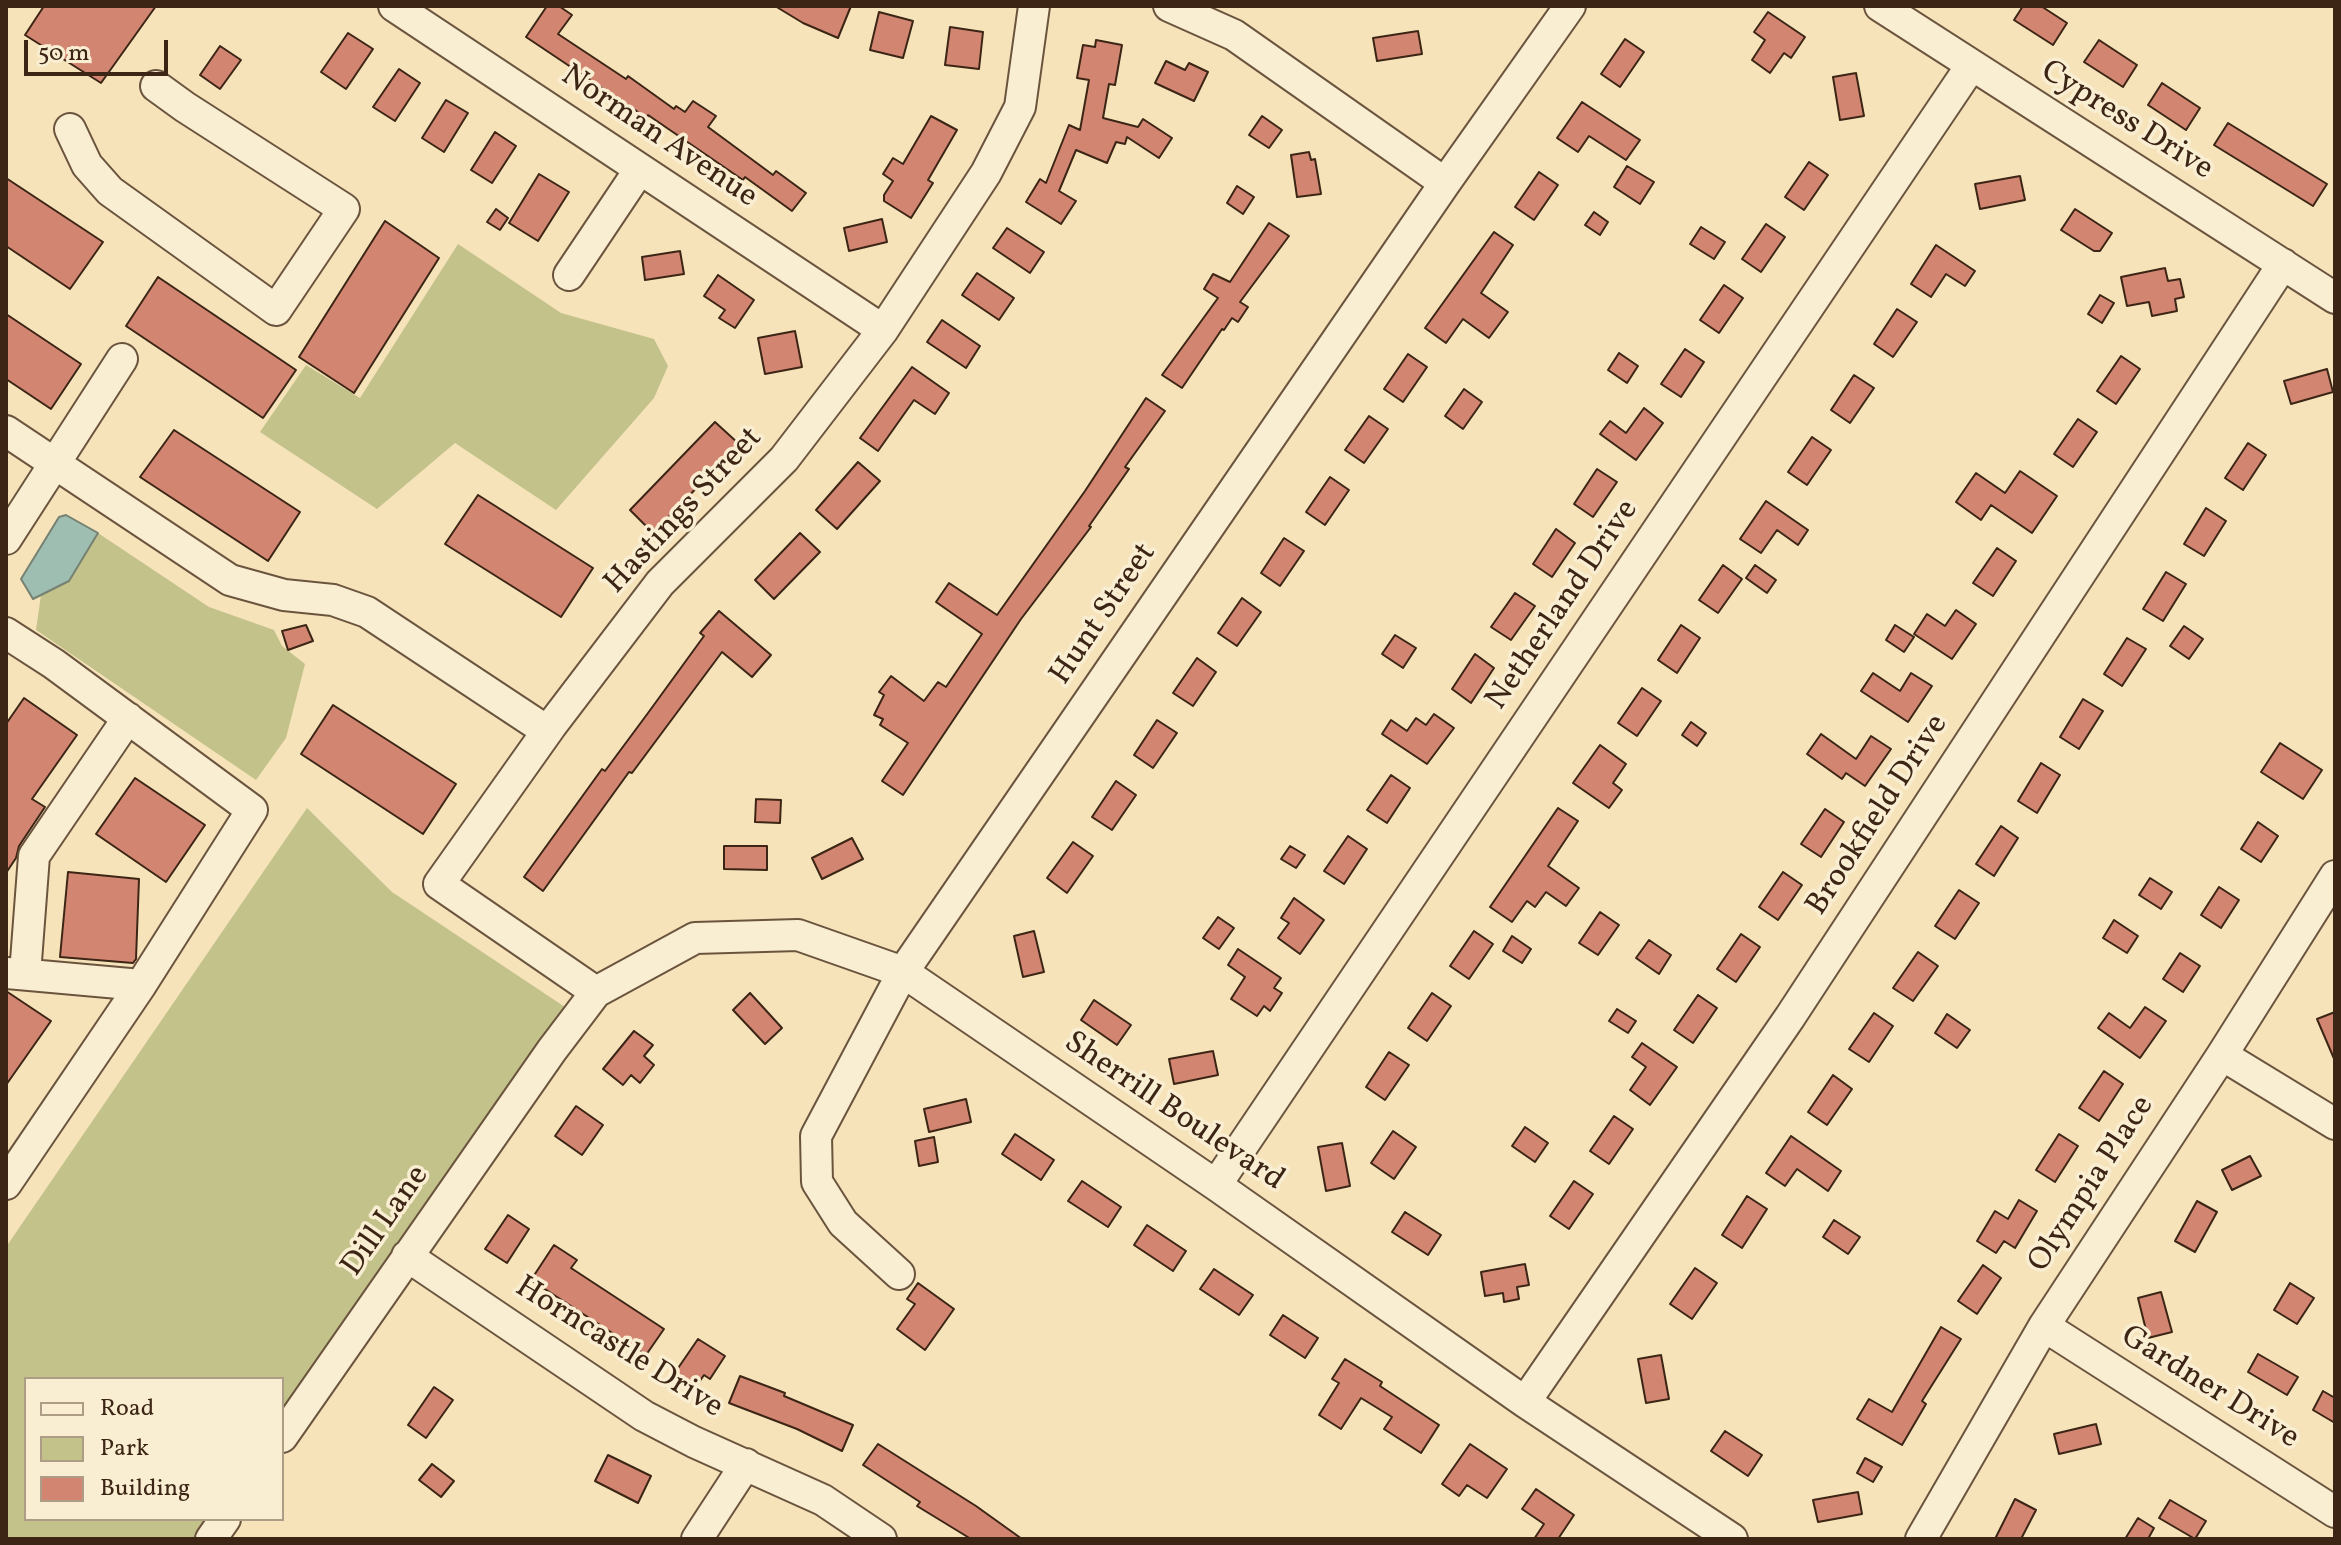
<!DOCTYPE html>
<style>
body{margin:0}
#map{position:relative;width:2341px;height:1545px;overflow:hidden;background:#f6e3ba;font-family:Vollkorn,serif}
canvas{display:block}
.frame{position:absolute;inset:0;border:8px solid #3c2515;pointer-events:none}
.legend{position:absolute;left:24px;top:1377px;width:260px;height:144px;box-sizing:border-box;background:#f9edd2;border:2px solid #ad9d86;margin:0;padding:10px 14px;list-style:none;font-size:24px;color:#3c2515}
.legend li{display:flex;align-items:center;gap:16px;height:40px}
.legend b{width:40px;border:2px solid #ad9d86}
.scale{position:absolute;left:24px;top:40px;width:144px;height:36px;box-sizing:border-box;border:4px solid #3c2515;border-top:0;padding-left:10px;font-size:24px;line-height:28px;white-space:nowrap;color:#3c2515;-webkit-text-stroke:6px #f9edd2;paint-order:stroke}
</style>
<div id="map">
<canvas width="2341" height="1545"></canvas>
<div class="frame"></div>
<ul class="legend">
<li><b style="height:10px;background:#f9edd2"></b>Road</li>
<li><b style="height:22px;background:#c3c28b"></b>Park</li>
<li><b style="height:22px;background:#d28672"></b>Building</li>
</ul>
<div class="scale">50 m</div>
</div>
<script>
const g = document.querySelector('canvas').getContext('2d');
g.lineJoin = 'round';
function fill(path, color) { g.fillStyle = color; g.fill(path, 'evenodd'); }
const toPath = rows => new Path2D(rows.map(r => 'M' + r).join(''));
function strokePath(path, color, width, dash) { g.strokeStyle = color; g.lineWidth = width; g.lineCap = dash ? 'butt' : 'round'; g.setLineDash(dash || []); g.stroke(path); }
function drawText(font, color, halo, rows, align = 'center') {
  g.font = font + ' Vollkorn,serif'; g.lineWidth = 7; g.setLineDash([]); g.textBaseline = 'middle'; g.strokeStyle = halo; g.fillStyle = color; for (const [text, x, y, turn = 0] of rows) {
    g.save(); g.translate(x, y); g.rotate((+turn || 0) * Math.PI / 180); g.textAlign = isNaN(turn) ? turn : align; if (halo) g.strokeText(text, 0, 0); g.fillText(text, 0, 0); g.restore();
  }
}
const green = toPath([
 [458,244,561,313,654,339,668,366,654,398,556,510,455,443,377,509,260,432,306,365,360,398],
 [98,533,209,607,274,630,282,646,305,664,286,738,256,780,36,630,41,595,69,581],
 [307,808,392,892,568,1009,282,1416,282,1379,26,1379,26,1519,209,1519,195,1539,6,1539,6,1247]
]);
const water = toPath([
 [66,515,98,533,69,581,33,599,21,579,59,517,66,515]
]);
const building = toPath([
 [44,6,156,6,101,83,25,35,44,6],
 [547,6,559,6,572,15,558,34,626,79,628,76,674,109,676,106,685,112,693,101,716,116,708,127,773,175,776,171,806,193,792,211,745,177,743,180,648,115,647,118,526,37,547,6],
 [775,6,851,6,838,38,803,23,775,6],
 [2023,6,2041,6,2067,23,2053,45,2014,20,2023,6],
 [879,12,913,21,903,58,870,50,879,12],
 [1768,12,1805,37,1791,58,1784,53,1770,73,1752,60,1765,40,1754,32,1768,12],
 [950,27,983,32,979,69,945,65,950,27],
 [1418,31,1422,54,1377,61,1373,38,1418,31],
 [348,33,373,49,346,89,321,72,348,33],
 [1625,39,1644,52,1620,87,1601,74,1625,39],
 [1096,40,1122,45,1115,85,1109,84,1103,118,1138,127,1143,119,1172,138,1159,158,1127,137,1125,144,1116,142,1107,163,1076,150,1059,191,1076,201,1061,224,1026,202,1040,179,1046,183,1069,125,1080,130,1089,80,1077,78,1083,45,1095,47,1096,40],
 [2099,40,2137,65,2123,87,2084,62,2099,40],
 [220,46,241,60,220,89,200,75,220,46],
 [1166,61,1185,70,1189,63,1208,72,1194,101,1155,83,1166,61],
 [399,69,420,83,395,121,373,107,399,69],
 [1856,73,1864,116,1840,120,1833,77,1856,73],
 [2162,83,2200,108,2186,130,2148,105,2162,83],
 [446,100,468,113,444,152,422,138,446,100],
 [1582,102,1640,140,1626,160,1589,136,1578,152,1557,138,1582,102],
 [931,116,957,130,928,180,933,183,911,218,884,201,884,195,893,181,883,174,893,158,903,164,931,116],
 [1262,116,1282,130,1269,148,1249,135,1262,116],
 [2228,123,2327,184,2313,206,2214,145,2228,123],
 [495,132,516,146,492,183,471,170,495,132],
 [1309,152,1311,160,1315,159,1321,194,1297,197,1291,155,1309,152],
 [1809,162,1828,175,1804,210,1785,197,1809,162],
 [1627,166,1654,182,1640,204,1614,187,1627,166],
 [1539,172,1558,185,1534,220,1515,207,1539,172],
 [539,174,569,192,538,241,509,223,539,174],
 [2020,176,2025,200,1980,209,1975,184,2020,176],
 [6,178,103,242,70,289,6,246,6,178],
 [1237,186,1254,197,1243,214,1227,203,1237,186],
 [496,209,508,218,500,230,487,222,496,209],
 [2075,209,2112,233,2100,251,2094,251,2061,230,2075,209],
 [1594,212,1608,222,1600,235,1585,225,1594,212],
 [882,219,887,242,849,251,844,228,882,219],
 [385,221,439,258,354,393,299,357,385,221],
 [1269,223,1289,236,1240,302,1248,307,1238,322,1232,318,1224,330,1222,329,1182,388,1162,375,1218,298,1204,289,1213,274,1230,282,1269,223],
 [1766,224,1785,237,1761,272,1742,259,1766,224],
 [1701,227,1725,242,1714,259,1690,244,1701,227],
 [1007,228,1044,252,1030,273,993,248,1007,228],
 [1494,232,1513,245,1481,293,1508,312,1489,338,1463,319,1446,343,1425,328,1494,232],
 [1936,245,1975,271,1965,286,1946,274,1931,297,1911,284,1936,245],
 [680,251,684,274,645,280,642,257,680,251],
 [2165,268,2168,281,2180,279,2184,297,2175,299,2177,311,2152,316,2149,302,2127,306,2121,277,2165,268],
 [977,273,1014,298,999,320,962,295,977,273],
 [718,275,754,300,735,328,719,318,725,310,704,296,718,275],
 [158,277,296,370,263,418,126,326,158,277],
 [1724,285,1743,298,1719,333,1700,320,1724,285],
 [2100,295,2114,303,2102,323,2088,314,2100,295],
 [1897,309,1917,322,1893,357,1874,344,1897,309],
 [6,314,81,364,51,409,6,379,6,314],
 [942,320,980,346,966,368,927,342,942,320],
 [795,331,802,367,765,374,758,338,795,331],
 [1685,349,1704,362,1681,397,1661,384,1685,349],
 [1619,353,1638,366,1627,383,1608,370,1619,353],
 [1408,354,1427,367,1403,402,1384,389,1408,354],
 [2121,356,2140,369,2116,404,2097,391,2121,356],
 [912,367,949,393,935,414,914,400,878,451,860,438,912,367],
 [2327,369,2333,392,2291,404,2284,381,2327,369],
 [1854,375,1874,388,1850,423,1831,410,1854,375],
 [1464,389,1482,402,1463,429,1445,416,1464,389],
 [1146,398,1165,411,1125,467,1129,469,1089,526,1091,527,1021,619,903,795,882,781,908,743,880,725,883,719,874,715,884,695,879,692,891,676,924,701,938,682,946,687,982,634,936,602,949,583,997,615,1085,491,1146,398],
 [1644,408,1663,423,1636,460,1600,434,1610,421,1626,433,1644,408],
 [1369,416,1388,429,1364,463,1345,450,1369,416],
 [2078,419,2097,432,2073,467,2054,454,2078,419],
 [715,422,739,444,653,533,630,510,715,422],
 [174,430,300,512,268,561,140,477,174,430],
 [1812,437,1831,450,1807,485,1788,472,1812,437],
 [2248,443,2266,455,2243,490,2225,478,2248,443],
 [858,462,880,481,837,529,816,510,858,462],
 [1597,469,1617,482,1593,517,1574,504,1597,469],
 [2020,471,2057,496,2032,533,1991,505,1981,520,1956,502,1976,473,2005,493,2020,471],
 [1330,477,1349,490,1325,525,1306,512,1330,477],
 [478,495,593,568,561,617,445,544,478,495],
 [1766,501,1808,530,1798,545,1777,530,1761,553,1740,539,1766,501],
 [2206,508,2226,521,2204,556,2184,544,2206,508],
 [1556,529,1575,543,1552,577,1533,564,1556,529],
 [800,533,820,552,774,599,755,580,800,533],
 [1284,538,1304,551,1280,586,1261,573,1284,538],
 [1997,548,2016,561,1993,596,1973,583,1997,548],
 [1723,565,1742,579,1718,613,1699,600,1723,565],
 [1755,565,1776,580,1767,593,1746,578,1755,565],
 [2166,572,2186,584,2163,621,2143,609,2166,572],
 [1515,593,1535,606,1511,640,1491,627,1515,593],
 [1242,598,1261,612,1237,646,1218,633,1242,598],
 [1956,610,1976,624,1952,659,1914,634,1927,614,1945,626,1956,610],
 [719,611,771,655,752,677,722,652,632,773,629,772,543,891,524,877,602,769,605,771,648,713,704,636,700,633,719,611],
 [306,625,313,641,288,650,282,631,306,625],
 [1681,625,1700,638,1677,673,1658,660,1681,625],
 [1895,625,1914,637,1904,652,1886,640,1895,625],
 [2184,626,2203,639,2189,659,2170,646,2184,626],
 [1395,635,1416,648,1403,668,1382,654,1395,635],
 [2127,638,2146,649,2122,686,2104,674,2127,638],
 [1475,654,1494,668,1471,703,1452,689,1475,654],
 [1197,658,1216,672,1193,706,1173,693,1197,658],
 [1873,673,1900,691,1911,673,1932,686,1908,722,1861,691,1873,673],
 [1642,688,1661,701,1637,736,1618,723,1642,688],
 [24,698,77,735,32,799,45,807,19,846,16,858,6,873,6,724,24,698],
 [2083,699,2103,711,2079,749,2060,737,2083,699],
 [333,705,456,784,423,834,301,754,333,705],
 [1434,714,1454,728,1427,764,1382,734,1391,720,1407,731,1416,718,1426,725,1434,714],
 [1157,720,1177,733,1153,768,1134,755,1157,720],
 [1691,722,1706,733,1697,746,1682,735,1691,722],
 [1821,734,1856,759,1871,736,1891,749,1865,786,1846,773,1842,779,1807,754,1821,734],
 [2280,743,2322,770,2303,799,2261,772,2280,743],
 [1600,745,1626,764,1613,783,1622,790,1609,808,1573,783,1600,745],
 [2041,763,2060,775,2037,813,2018,801,2041,763],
 [1391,775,1410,788,1387,823,1367,810,1391,775],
 [135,778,205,825,166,882,96,834,135,778],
 [1116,781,1136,795,1112,830,1092,817,1116,781],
 [756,799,781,800,780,823,755,822,756,799],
 [1558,808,1578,821,1548,866,1579,888,1566,906,1546,892,1535,907,1527,901,1512,922,1490,907,1558,808],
 [1825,809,1844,822,1821,857,1801,844,1825,809],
 [2258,822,2278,836,2261,862,2241,849,2258,822],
 [2001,826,2018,838,1994,876,1976,864,2001,826],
 [1348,836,1367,849,1344,884,1324,871,1348,836],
 [852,838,863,859,822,879,812,858,852,838],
 [1073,842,1093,856,1067,893,1047,878,1073,842],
 [724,846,767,846,767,870,724,869,724,846],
 [1290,846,1305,855,1296,868,1281,859,1290,846],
 [68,872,139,879,136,959,133,963,60,957,68,872],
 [1783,872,1802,885,1778,920,1759,907,1783,872],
 [2150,878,2172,892,2161,909,2139,895,2150,878],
 [2219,887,2239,900,2221,928,2201,915,2219,887],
 [1959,890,1979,903,1955,939,1935,926,1959,890],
 [1294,898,1324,920,1300,954,1278,938,1289,923,1281,918,1294,898],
 [1600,912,1619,925,1598,955,1579,943,1600,912],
 [1218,917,1234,928,1219,949,1203,938,1218,917],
 [2114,920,2138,936,2127,953,2103,938,2114,920],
 [1034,931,1044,972,1023,977,1014,936,1034,931],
 [1474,931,1493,944,1469,979,1450,966,1474,931],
 [1741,934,1760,947,1736,982,1717,969,1741,934],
 [1512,936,1531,949,1522,963,1503,951,1512,936],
 [1649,940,1671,955,1659,974,1636,958,1649,940],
 [1238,949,1281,978,1274,988,1282,993,1270,1011,1264,1006,1257,1016,1231,999,1245,977,1228,965,1238,949],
 [1918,952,1938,966,1913,1001,1893,988,1918,952],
 [2180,953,2200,966,2183,992,2163,979,2180,953],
 [6,991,51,1021,6,1085,6,991],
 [750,993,782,1028,765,1044,733,1010,750,993],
 [1432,993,1451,1006,1427,1041,1408,1028,1432,993],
 [1698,995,1717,1008,1693,1043,1674,1030,1698,995],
 [1094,1000,1131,1025,1117,1045,1081,1020,1094,1000],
 [2145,1007,2166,1021,2140,1058,2098,1028,2109,1013,2130,1028,2145,1007],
 [1617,1009,1636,1021,1628,1033,1609,1021,1617,1009],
 [2335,1012,2335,1061,2317,1019,2335,1012],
 [1874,1013,1893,1026,1869,1062,1849,1049,1874,1013],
 [1947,1014,1970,1030,1957,1048,1935,1033,1947,1014],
 [634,1031,653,1045,644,1056,654,1065,640,1083,631,1075,623,1085,603,1069,634,1031],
 [1642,1043,1677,1067,1650,1105,1630,1090,1646,1067,1632,1057,1642,1043],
 [1213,1051,1218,1075,1174,1084,1169,1059,1213,1051],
 [1389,1052,1409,1065,1385,1100,1366,1087,1389,1052],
 [2104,1071,2123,1084,2099,1121,2079,1108,2104,1071],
 [1833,1075,1852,1089,1827,1125,1808,1112,1833,1075],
 [966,1099,971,1122,929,1132,924,1109,966,1099],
 [576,1106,603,1125,582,1155,555,1136,576,1106],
 [1614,1116,1633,1129,1609,1164,1590,1151,1614,1116],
 [1525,1127,1548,1143,1535,1162,1512,1146,1525,1127],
 [1393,1131,1416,1147,1394,1179,1371,1163,1393,1131],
 [1015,1134,1054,1160,1041,1180,1002,1154,1015,1134],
 [2059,1134,2078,1146,2055,1182,2036,1170,2059,1134],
 [1791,1136,1841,1171,1828,1191,1797,1169,1785,1186,1766,1173,1791,1136],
 [934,1137,938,1162,919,1166,915,1141,934,1137],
 [1342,1143,1350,1186,1326,1191,1318,1147,1342,1143],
 [2250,1156,2261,1176,2232,1190,2222,1170,2250,1156],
 [1082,1181,1121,1207,1108,1227,1068,1201,1082,1181],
 [1574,1181,1593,1194,1569,1229,1550,1216,1574,1181],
 [1747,1196,1767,1209,1742,1248,1722,1235,1747,1196],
 [2019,1200,2037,1211,2015,1248,2004,1241,1996,1253,1977,1241,1995,1211,2008,1219,2019,1200],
 [2197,1201,2217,1212,2195,1252,2175,1241,2197,1201],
 [1405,1212,1441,1235,1428,1255,1392,1232,1405,1212],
 [508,1215,529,1229,507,1263,485,1249,508,1215],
 [1834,1220,1860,1237,1848,1254,1823,1237,1834,1220],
 [1147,1225,1186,1251,1173,1271,1134,1245,1147,1225],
 [554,1245,577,1260,571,1268,664,1329,646,1355,531,1280,554,1245],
 [1525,1264,1529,1285,1517,1287,1519,1299,1504,1302,1503,1293,1485,1296,1481,1272,1525,1264],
 [1983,1265,2001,1278,1977,1314,1958,1301,1983,1265],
 [1695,1268,1717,1283,1692,1319,1670,1304,1695,1268],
 [1214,1269,1253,1295,1239,1315,1200,1289,1214,1269],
 [918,1283,954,1309,925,1350,897,1329,915,1304,907,1299,918,1283],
 [2290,1283,2314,1298,2297,1324,2274,1310,2290,1283],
 [2161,1292,2172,1332,2148,1338,2138,1298,2161,1292],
 [1283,1315,1318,1338,1305,1358,1270,1335,1283,1315],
 [1941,1327,1961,1339,1922,1401,1926,1404,1902,1445,1857,1419,1869,1399,1892,1412,1941,1327],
 [698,1339,725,1356,710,1379,704,1375,695,1388,674,1374,698,1339],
 [2258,1354,2298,1377,2287,1395,2248,1372,2258,1354],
 [1661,1355,1669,1399,1646,1403,1638,1359,1661,1355],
 [1345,1359,1382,1382,1380,1386,1439,1425,1421,1453,1384,1429,1392,1417,1361,1398,1341,1429,1319,1415,1339,1383,1332,1379,1345,1359],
 [740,1376,785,1393,784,1396,853,1425,842,1451,797,1429,729,1403,740,1376],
 [434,1387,453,1400,426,1438,408,1425,434,1387],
 [2323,1391,2335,1398,2335,1423,2313,1410,2323,1391],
 [2096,1424,2101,1444,2059,1454,2054,1434,2096,1424],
 [1725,1431,1762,1455,1748,1476,1711,1451,1725,1431],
 [878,1444,976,1506,1022,1539,971,1539,917,1506,920,1502,863,1465,878,1444],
 [1470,1444,1507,1469,1487,1498,1467,1485,1459,1496,1442,1484,1470,1444],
 [608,1455,651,1476,638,1503,595,1481,608,1455],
 [1865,1458,1882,1467,1873,1482,1857,1473,1865,1458],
 [432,1464,454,1481,441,1497,419,1480,432,1464],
 [1536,1489,1574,1515,1558,1539,1534,1539,1544,1524,1522,1509,1536,1489],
 [1858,1492,1862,1514,1818,1522,1813,1500,1858,1492],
 [2015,1499,2036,1510,2021,1539,1995,1539,2015,1499],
 [2170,1500,2206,1521,2195,1539,2159,1518,2170,1500],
 [2138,1518,2154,1528,2148,1539,2125,1539,2138,1518]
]);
const minor = toPath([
 [394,6,883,330],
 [1169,6,1234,35,1445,183],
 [1880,6,2335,298],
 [70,129,87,165,110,191,276,310,344,209,185,107,156,86],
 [569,275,640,169],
 [6,431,230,580,284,595,333,600,367,612,547,731],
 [6,539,122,359],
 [6,633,54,664,252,810,141,985,6,1184],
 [7,973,141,985],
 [25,974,34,856,128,718],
 [596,992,439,884,551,726,660,583,784,459,883,330,986,173,1020,107,1034,6],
 [2222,1055,2335,1124],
 [1216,1185,1971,66],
 [407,1256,644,1416,694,1442,823,1500,881,1539],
 [899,1274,843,1223,817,1182,816,1136,903,972,1445,183,1570,6],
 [2044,1326,2335,1512],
 [1525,1402,1790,1017,2283,264],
 [282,1437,552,1050,596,992,695,938,798,935,903,972,1216,1185,1525,1402,1732,1539],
 [211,1539,225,1519],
 [697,1539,746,1464],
 [1921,1539,2044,1326,2222,1055,2335,876]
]);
const streetNames = [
 ["Cypress Drive",2126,122,32],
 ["Norman Avenue",658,138,34],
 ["Hastings Street",685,512,-47],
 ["Netherland Drive",1564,606,-56],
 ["Hunt Street",1105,615,-56],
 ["Brookfield Drive",1879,816,-57],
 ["Sherrill Boulevard",1173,1113,34],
 ["Olympia Place",2093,1185,-57],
 ["Dill Lane",387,1222,-55],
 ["Horncastle Drive",618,1349,32],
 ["Gardner Drive",2209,1389,32]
];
fill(green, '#c3c28b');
fill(water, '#9dbeb0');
strokePath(water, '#768172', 2);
fill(building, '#d28672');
strokePath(building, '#3c2515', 2);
strokePath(minor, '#6a543e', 34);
strokePath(minor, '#f9edd2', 30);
drawText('32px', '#3c2515', '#f9edd2', streetNames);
</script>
